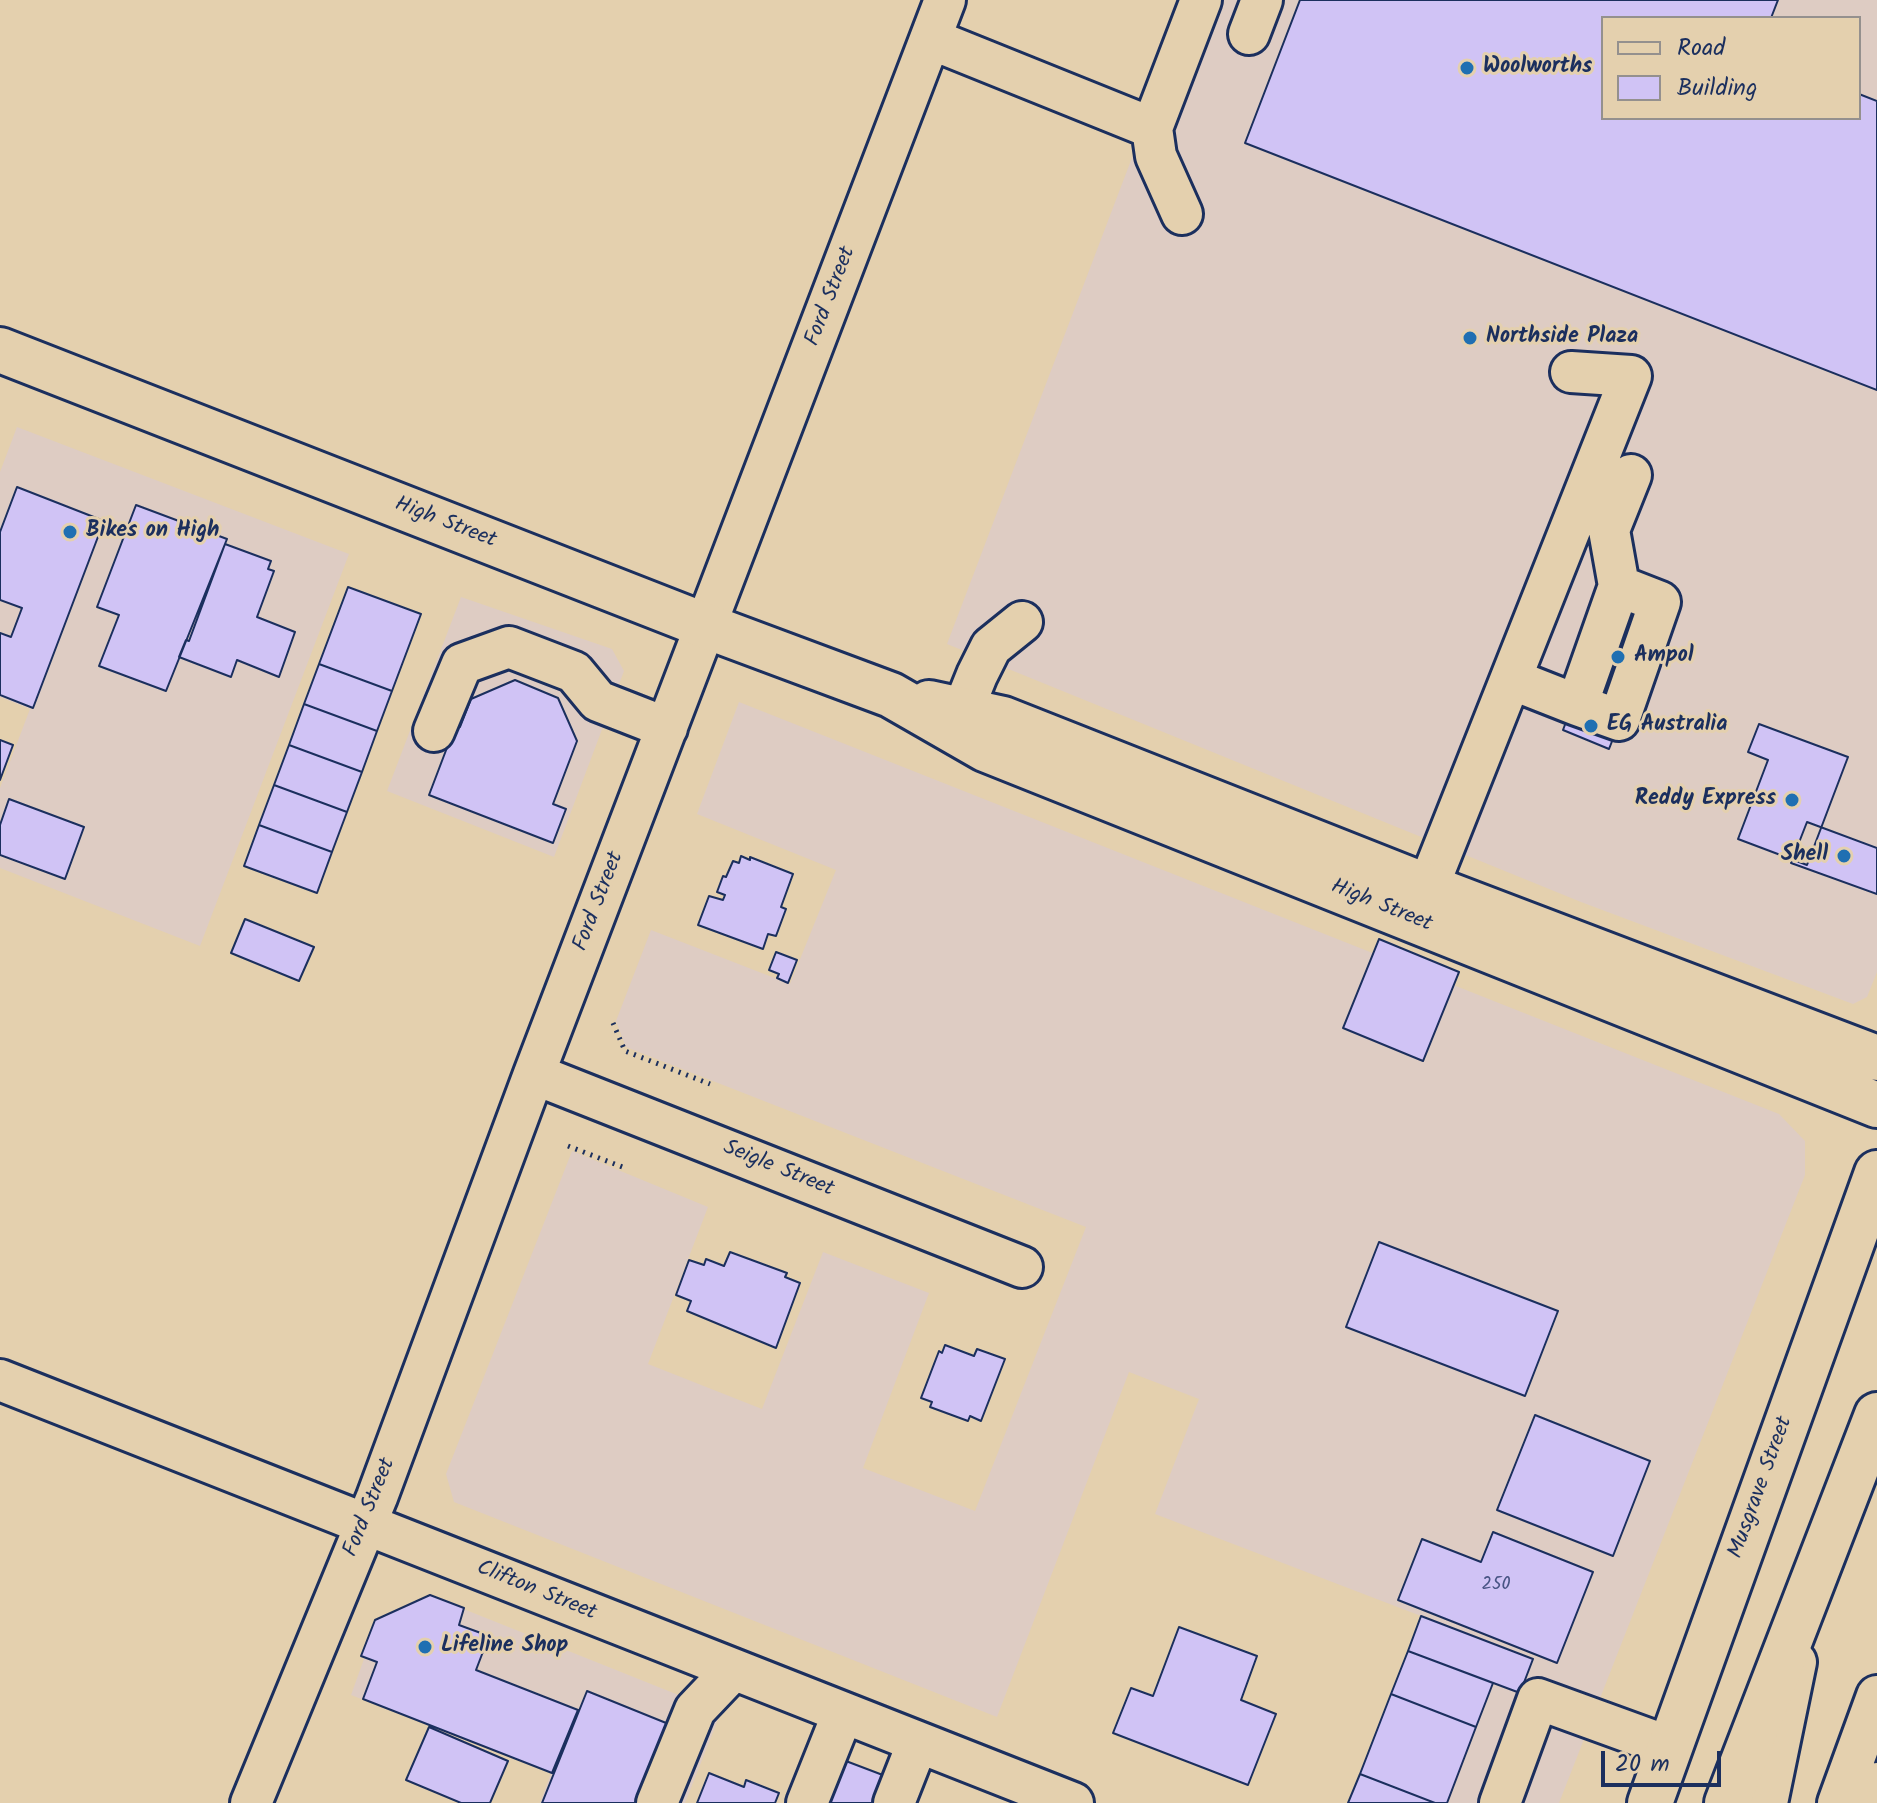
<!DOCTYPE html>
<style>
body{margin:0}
#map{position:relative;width:1877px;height:1803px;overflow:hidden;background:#e4d0ae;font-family:Kalam,sans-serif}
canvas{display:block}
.legend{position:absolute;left:1601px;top:16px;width:260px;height:104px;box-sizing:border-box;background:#e4d0ae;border:2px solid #94908e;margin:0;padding:10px 14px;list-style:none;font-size:24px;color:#1b2f5e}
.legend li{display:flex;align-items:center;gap:16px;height:40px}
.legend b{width:40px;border:2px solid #94908e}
.scale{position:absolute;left:1601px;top:1751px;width:120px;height:36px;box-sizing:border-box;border:4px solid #1b2f5e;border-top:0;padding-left:10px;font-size:24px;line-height:28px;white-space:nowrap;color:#1b2f5e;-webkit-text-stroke:6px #e4d0ae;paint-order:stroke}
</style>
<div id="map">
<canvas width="1877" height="1803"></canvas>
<ul class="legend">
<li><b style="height:10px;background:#e4d0ae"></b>Road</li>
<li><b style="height:22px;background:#d0c3f5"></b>Building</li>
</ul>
<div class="scale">20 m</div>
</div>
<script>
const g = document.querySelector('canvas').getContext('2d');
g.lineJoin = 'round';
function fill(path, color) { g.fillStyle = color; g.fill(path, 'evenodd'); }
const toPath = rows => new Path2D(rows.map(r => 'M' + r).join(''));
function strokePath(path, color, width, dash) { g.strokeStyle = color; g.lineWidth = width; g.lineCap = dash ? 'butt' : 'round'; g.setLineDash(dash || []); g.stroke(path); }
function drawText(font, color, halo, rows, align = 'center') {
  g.font = font + ' Kalam,sans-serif'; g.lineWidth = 6; g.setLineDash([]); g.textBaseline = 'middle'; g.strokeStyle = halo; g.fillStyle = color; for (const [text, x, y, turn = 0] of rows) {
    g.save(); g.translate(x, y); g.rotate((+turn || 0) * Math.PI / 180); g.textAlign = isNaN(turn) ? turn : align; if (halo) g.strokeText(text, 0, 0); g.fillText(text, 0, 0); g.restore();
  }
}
const built = toPath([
 [1192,0,1877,0,1877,972,1867,997,1853,1004,1581,902,947,644],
 [1603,18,1859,18,1859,118,1603,118],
 [17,427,349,554,200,946,0,868,0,788,30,709,0,697,0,472],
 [461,597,612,649,624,671,554,857,387,791],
 [739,702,1779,1114,1805,1141,1805,1175,1559,1803,1349,1803,1421,1616,1155,1514,1199,1399,1129,1372,997,1717,454,1502,446,1474,572,1151,708,1207,648,1364,762,1409,823,1252,929,1293,863,1468,975,1511,1086,1227,626,1047,616,1021,651,930,790,984,836,870,697,814],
 [431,1596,721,1712,685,1803,540,1803,551,1773,351,1695,378,1620]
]);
const building = toPath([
 [1300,0,1778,0,1771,18,1603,18,1603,118,1859,118,1859,94,1877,101,1877,390,1245,143,1300,0],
 [17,487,104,521,33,708,0,695,0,633,11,637,22,608,0,600,0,532,17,487],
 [136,505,227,539,166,691,99,666,119,615,97,607,136,505],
 [225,544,271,561,268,569,274,571,257,617,295,632,279,677,237,660,231,677,179,657,186,640,189,641,225,544],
 [348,587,421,614,392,691,319,664,348,587],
 [319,664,392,691,377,731,304,704,319,664],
 [515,680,558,698,577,741,553,804,566,809,553,843,429,795,456,724,460,727,471,699,515,680],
 [304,704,377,731,362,772,289,745,304,704],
 [1572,706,1620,721,1609,749,1563,730,1572,706],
 [1759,724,1848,757,1807,865,1738,839,1768,760,1748,752,1759,724],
 [0,740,13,745,0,780,0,740],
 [289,745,362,772,347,812,274,785,289,745],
 [274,785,347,812,332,852,259,825,274,785],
 [9,799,84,827,65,879,0,855,0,825,9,799],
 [1807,822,1877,848,1877,894,1791,863,1807,822],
 [259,825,332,852,317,893,244,866,259,825],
 [741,856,750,860,750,857,793,874,781,907,786,909,776,936,768,934,763,949,698,925,709,896,723,900,725,895,717,892,723,876,726,877,733,861,739,863,741,856],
 [245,919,314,947,299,981,231,953,245,919],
 [1379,939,1459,972,1423,1061,1343,1028,1379,939],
 [776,952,797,960,788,983,777,978,779,974,769,970,776,952],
 [1379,1242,1558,1311,1525,1396,1346,1327,1379,1242],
 [730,1252,787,1273,785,1277,800,1283,776,1348,687,1311,691,1301,676,1295,689,1260,704,1265,706,1259,724,1266,730,1252],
 [945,1345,974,1356,977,1349,1005,1359,981,1421,970,1416,968,1421,930,1407,932,1402,921,1398,939,1351,942,1353,945,1345],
 [1535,1415,1650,1461,1613,1556,1497,1510,1535,1415],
 [1493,1532,1593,1572,1557,1663,1398,1600,1422,1539,1481,1562,1493,1532],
 [430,1595,464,1608,459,1625,489,1636,476,1670,578,1710,552,1773,363,1699,377,1662,361,1656,375,1620,430,1595],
 [1421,1616,1533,1659,1520,1693,1408,1651,1421,1616],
 [1179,1627,1257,1656,1241,1700,1276,1714,1248,1785,1113,1733,1131,1688,1153,1696,1179,1627],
 [1408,1651,1493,1683,1476,1727,1391,1694,1408,1651],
 [587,1691,676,1727,645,1803,542,1803,587,1691],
 [1391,1694,1476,1727,1447,1803,1435,1803,1360,1774,1391,1694],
 [429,1727,508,1761,490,1803,461,1803,406,1780,429,1727],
 [838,1758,888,1777,878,1803,821,1803,838,1758],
 [709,1773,744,1787,746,1780,779,1793,775,1803,697,1803,709,1773],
 [1360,1774,1435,1803,1348,1803,1360,1774]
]);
const path = toPath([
 [613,1023,625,1051,710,1084],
 [568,1146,625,1168]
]);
const minor = toPath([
 [1249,34,1262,0],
 [931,39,1152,128,1156,156,1182,214],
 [1152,128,1201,0],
 [1511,679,1577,705,1619,586,1609,530,1631,475],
 [1577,705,1619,720,1660,602,1619,586],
 [434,731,462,664,509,647,574,672,598,701,667,728],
 [954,732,977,675,991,647,1022,622],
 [1428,887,1631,376,1571,372],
 [534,1074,1022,1267],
 [0,1380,1073,1803],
 [251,1803,377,1497,534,1074,945,0],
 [657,1803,695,1710,733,1670],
 [807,1803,843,1713],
 [894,1803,918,1742],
 [1500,1803,1538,1699,1670,1747],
 [1767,1803,1796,1662],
 [1838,1803,1877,1696],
 [1869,1803,1877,1783]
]);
const major = toPath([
 [0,350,706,626,891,695,985,749,1877,1105],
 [929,703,1003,719,1428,887,1877,1058],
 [1650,1803,1877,1173],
 [1727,1803,1877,1415]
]);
const markers = [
 [1467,68,8,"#1f6fb2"],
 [1470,338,8,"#1f6fb2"],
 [70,532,8,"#1f6fb2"],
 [1618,657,8,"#1f6fb2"],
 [1591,726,8,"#1f6fb2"],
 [1792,800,8,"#1f6fb2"],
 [1844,856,8,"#1f6fb2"],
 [425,1647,8,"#1f6fb2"]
];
const numberNames = [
 ["250",1496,1586]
];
const poiNames = [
 ["Woolworths",1483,68],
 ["Northside Plaza",1486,338],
 ["Bikes on High",86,532],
 ["Ampol",1634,657],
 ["EG Australia",1607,726],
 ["Reddy Express",1776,800,"right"],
 ["Shell",1828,856,"right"],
 ["Lifeline Shop",441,1647]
];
const streetNames = [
 ["Ford Street",832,297,-69],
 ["High Street",445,524,21],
 ["Ford Street",600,902,-69],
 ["High Street",1381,907,22],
 ["Seigle Street",778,1170,22],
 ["Musgrave Street",1762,1488,-70],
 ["Ford Street",371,1508,-68],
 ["Clifton Street",536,1592,22]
];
fill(built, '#deccc3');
fill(building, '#d0c3f5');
strokePath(building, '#1b2f5e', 2);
strokePath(minor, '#1b2f5e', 46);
strokePath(major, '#1b2f5e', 50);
strokePath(path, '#1b2f5e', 5, [2, 6]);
strokePath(minor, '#e4d0ae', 40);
strokePath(major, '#e4d0ae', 44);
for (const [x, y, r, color] of markers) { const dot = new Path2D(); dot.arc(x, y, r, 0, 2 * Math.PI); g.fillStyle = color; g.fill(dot); strokePath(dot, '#e4d0ae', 3); }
drawText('18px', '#485484', null, numberNames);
drawText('bold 22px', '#1b2f5e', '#e4d0ae', poiNames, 'left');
drawText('22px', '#1b2f5e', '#e4d0ae', streetNames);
</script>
